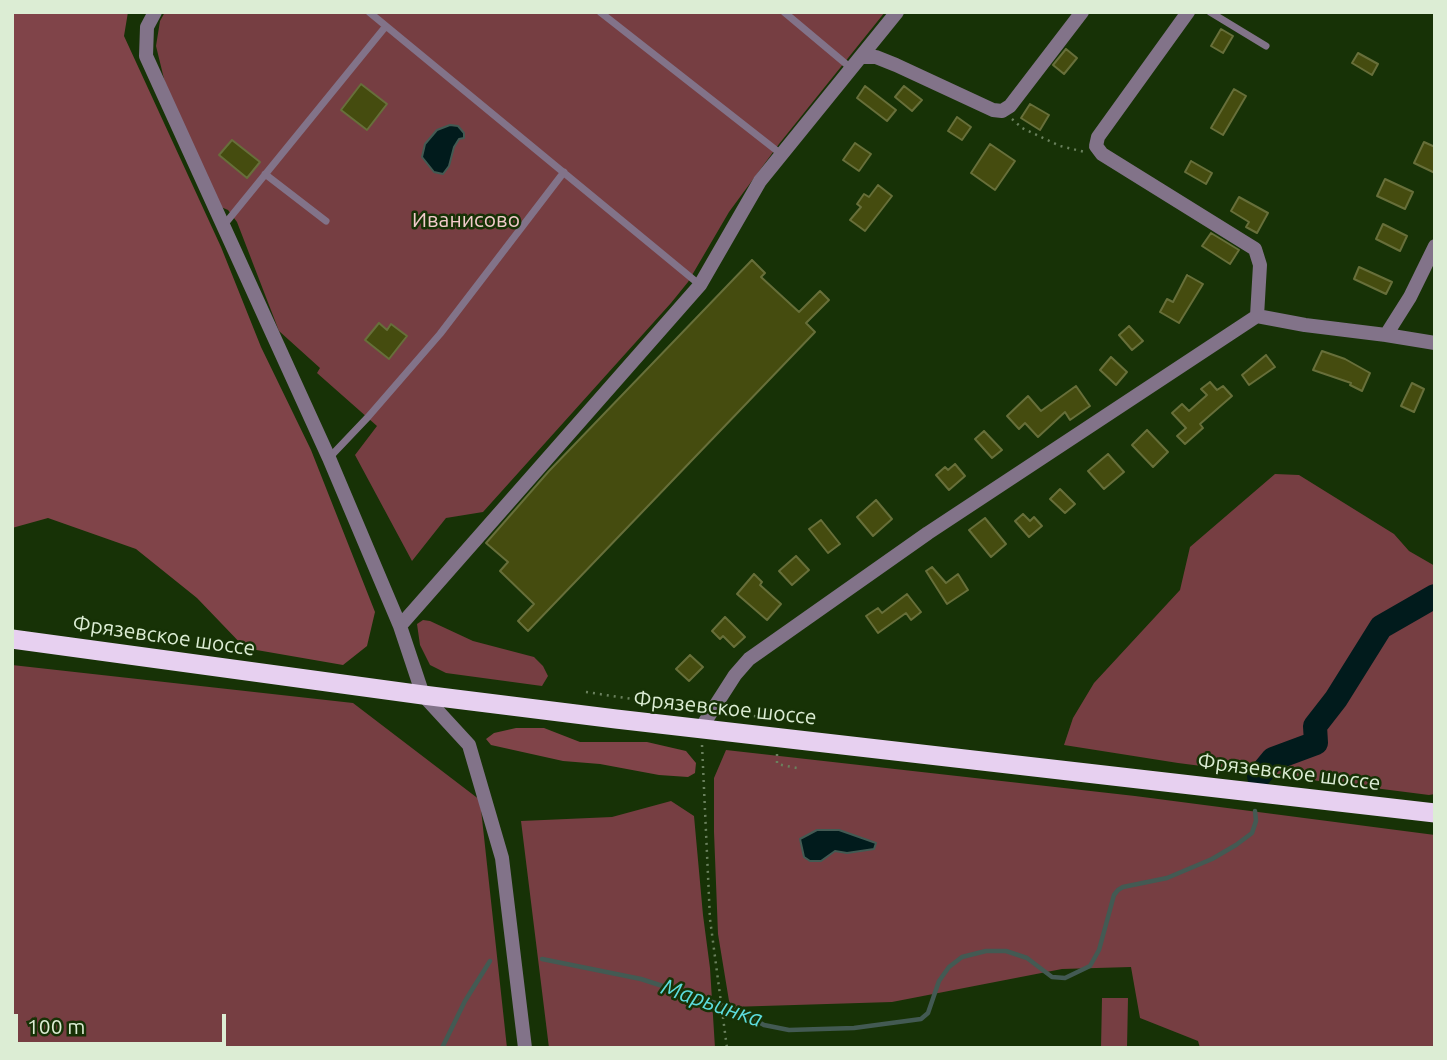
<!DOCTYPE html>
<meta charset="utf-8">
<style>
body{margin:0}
#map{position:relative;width:1447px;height:1060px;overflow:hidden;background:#173206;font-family:Ubuntu,sans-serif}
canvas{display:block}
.frame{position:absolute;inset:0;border:14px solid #dcedd4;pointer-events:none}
.scale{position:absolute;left:14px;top:1014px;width:212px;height:32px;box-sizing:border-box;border:4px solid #dcedd4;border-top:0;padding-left:9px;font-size:21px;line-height:24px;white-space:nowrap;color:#dcedd4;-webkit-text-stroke:5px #173206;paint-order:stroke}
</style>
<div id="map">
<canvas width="1447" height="1060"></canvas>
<div class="frame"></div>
<div class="scale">100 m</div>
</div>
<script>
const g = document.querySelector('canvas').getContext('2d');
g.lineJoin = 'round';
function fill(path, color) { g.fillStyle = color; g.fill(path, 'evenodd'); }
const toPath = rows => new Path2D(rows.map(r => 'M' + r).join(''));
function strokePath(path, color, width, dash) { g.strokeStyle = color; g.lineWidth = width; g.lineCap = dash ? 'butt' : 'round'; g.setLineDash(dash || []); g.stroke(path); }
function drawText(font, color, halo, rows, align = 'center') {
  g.font = font + ' Ubuntu,sans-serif'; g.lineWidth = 5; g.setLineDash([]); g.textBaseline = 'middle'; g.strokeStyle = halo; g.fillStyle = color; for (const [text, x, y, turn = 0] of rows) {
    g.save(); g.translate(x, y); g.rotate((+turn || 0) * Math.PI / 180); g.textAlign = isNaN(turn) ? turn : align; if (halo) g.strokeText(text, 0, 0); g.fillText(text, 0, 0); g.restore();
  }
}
const green = toPath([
 [165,12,885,12,779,144,729,212,688,282,671,303,483,512,446,518,412,561,355,455,377,426,317,373,320,368,279,331,237,222,228,210,221,207,166,87,156,46,160,21],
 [1275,474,1299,475,1394,534,1409,551,1435,566,1435,794,1429,795,1178,763,1064,745,1073,718,1094,683,1180,590,1190,547],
 [423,620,430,621,473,641,534,657,543,666,548,676,542,686,446,673,430,665,420,645,417,624],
 [12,665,353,703,480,800,507,1048,12,1048],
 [726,750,1135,796,1435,835,1435,1048,1200,1048,1198,1041,1140,1018,1131,967,1062,969,892,1002,730,1007,718,934,714,832,714,778],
 [671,801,694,816,703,915,710,968,715,1048,549,1048,521,821,612,817],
 [1102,998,1128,998,1127,1048,1101,1048]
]);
const forest = toPath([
 [12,12,128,12,124,36,221,247,261,347,311,450,375,612,367,646,343,665,245,648,197,598,136,549,48,518,12,528],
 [516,728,544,728,580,742,647,742,686,751,696,763,695,773,688,777,659,775,600,764,563,761,491,745,486,739,494,733]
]);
const water = toPath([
 [450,125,458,126,464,133,464,138,459,139,454,147,449,166,443,174,434,172,422,157,425,144,437,130,450,125],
 [817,830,839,830,876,843,874,849,847,853,835,851,821,861,810,861,804,857,800,839,817,830]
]);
const stream = toPath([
 [542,959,641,979,737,1010,764,1025,789,1030,854,1028,921,1019,928,1013,939,981,949,967,962,957,986,951,1006,951,1027,958,1052,977,1065,978,1090,966,1099,950,1114,895,1118,890,1123,887,1167,878,1212,859,1236,845,1252,833,1256,821,1255,811],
 [442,1048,465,1001,490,961]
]);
const river = toPath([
 [1259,776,1273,759,1316,743,1315,726,1336,699,1381,627,1435,596]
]);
const building = toPath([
 [1221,29,1233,36,1223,53,1211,46,1221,29],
 [1066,49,1077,58,1064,74,1053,65,1066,49],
 [1358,53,1378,64,1372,75,1352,63,1358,53],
 [361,84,387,104,367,130,341,110,361,84],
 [865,86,896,110,887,121,857,98,865,86],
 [904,86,922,100,912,111,895,97,904,86],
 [1234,89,1246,96,1223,135,1211,128,1234,89],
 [1030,104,1049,115,1040,130,1021,118,1030,104],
 [957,117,971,127,962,140,948,131,957,117],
 [232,140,260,162,247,178,219,155,232,140],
 [1424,142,1435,147,1435,173,1414,163,1424,142],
 [855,143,871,154,859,171,843,160,855,143],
 [990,144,1015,161,995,190,971,173,990,144],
 [1191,161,1212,173,1206,184,1185,172,1191,161],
 [1385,179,1413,192,1405,209,1377,196,1385,179],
 [878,185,892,196,865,231,850,220,861,207,857,204,864,194,869,197,878,185],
 [1239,197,1268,213,1257,233,1246,227,1249,222,1231,211,1239,197],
 [1383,224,1407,236,1400,251,1376,239,1383,224],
 [1211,233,1239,250,1230,264,1202,246,1211,233],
 [752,260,765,273,761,277,799,312,820,291,829,300,806,323,815,332,528,631,518,621,534,604,500,571,508,562,486,543,549,471,752,260],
 [1359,267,1392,282,1386,294,1354,279,1359,267],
 [1187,275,1203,284,1179,323,1160,312,1167,299,1173,302,1187,275],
 [379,323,387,330,391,324,407,336,389,359,365,340,379,323],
 [1129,326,1143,341,1132,350,1119,335,1129,326],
 [1322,351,1345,359,1370,373,1362,391,1350,385,1351,383,1313,370,1322,351],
 [1266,355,1275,367,1249,385,1242,375,1266,355],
 [1111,357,1127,372,1116,385,1100,370,1111,357],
 [1210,382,1217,390,1223,386,1232,396,1200,424,1203,428,1185,444,1177,436,1186,428,1172,413,1182,404,1189,411,1207,395,1201,389,1210,382],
 [1412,383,1424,389,1414,412,1401,406,1412,383],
 [1076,386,1090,406,1070,420,1065,412,1038,437,1025,423,1019,429,1007,416,1028,396,1041,411,1076,386],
 [1147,430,1168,452,1153,467,1132,445,1147,430],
 [984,431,1002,450,992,458,975,439,984,431],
 [1108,454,1124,472,1104,489,1088,471,1108,454],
 [955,464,965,476,949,490,936,475,945,467,948,470,955,464],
 [1060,489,1075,504,1065,513,1050,499,1060,489],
 [876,500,892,519,873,536,857,517,876,500],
 [1023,514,1030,521,1034,517,1042,526,1029,537,1015,521,1023,514],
 [985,518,1006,544,991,557,969,530,985,518],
 [821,520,840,544,828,553,809,529,821,520],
 [796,556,809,570,792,585,779,571,796,556],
 [932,567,946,583,958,574,968,590,947,604,926,571,932,567],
 [754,574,762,582,760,585,781,604,767,620,737,594,754,574],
 [907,594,921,612,911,620,906,613,878,633,866,616,878,608,882,613,907,594],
 [725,617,745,637,734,647,723,636,720,639,712,631,725,617],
 [690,655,703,667,689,681,676,669,690,655]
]);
const path = toPath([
 [1012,119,1022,128,1060,146,1085,152],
 [586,692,698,709],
 [726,713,782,719],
 [702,745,710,919,727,1048],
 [777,754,777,764,797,768]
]);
const service = toPath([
 [369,12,700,285],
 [600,12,781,154],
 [784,12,852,69],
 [1210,12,1266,46],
 [265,174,326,221],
 [224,225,386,26],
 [329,458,368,417,440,334,564,172]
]);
const minor = toPath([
 [155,12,147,27,146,56,329,458,400,626,423,695,469,745,502,858,525,1048],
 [1188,12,1098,137,1096,146,1102,154,1255,249,1260,265,1257,316],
 [862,57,876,57,896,65,993,110,1002,111,1010,106,1082,12],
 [1435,246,1410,297,1386,335,1435,343],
 [400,626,700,285,760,181,897,12],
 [701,728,735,675,749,659,928,533,1257,316,1305,325,1386,335]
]);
const trunk = toPath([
 [12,639,423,695,616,719,1435,813]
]);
const parkNames = [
 ["Иванисово",466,220]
];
const streetNames = [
 ["Фрязевское шоссе",164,636,8],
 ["Фрязевское шоссе",725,708,6],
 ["Фрязевское шоссе",1289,772,7]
];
const waterNames = [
 ["Марьинка",712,1003,19]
];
fill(green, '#763e42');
fill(forest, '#804449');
fill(water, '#011b1c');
strokePath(water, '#435a53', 2);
strokePath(stream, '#435a53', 4.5);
strokePath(river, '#011b1c', 24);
fill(building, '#454c0f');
strokePath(building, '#676f3a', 2);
strokePath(path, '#6a815d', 2.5, [2, 5]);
strokePath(service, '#827389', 7);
strokePath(minor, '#827389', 14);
strokePath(trunk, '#e7d0f0', 19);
drawText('21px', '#f3cbcc', '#173206', parkNames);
drawText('21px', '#dcedd4', '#173206', streetNames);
drawText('italic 23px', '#5cdcdd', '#173206', waterNames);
</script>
